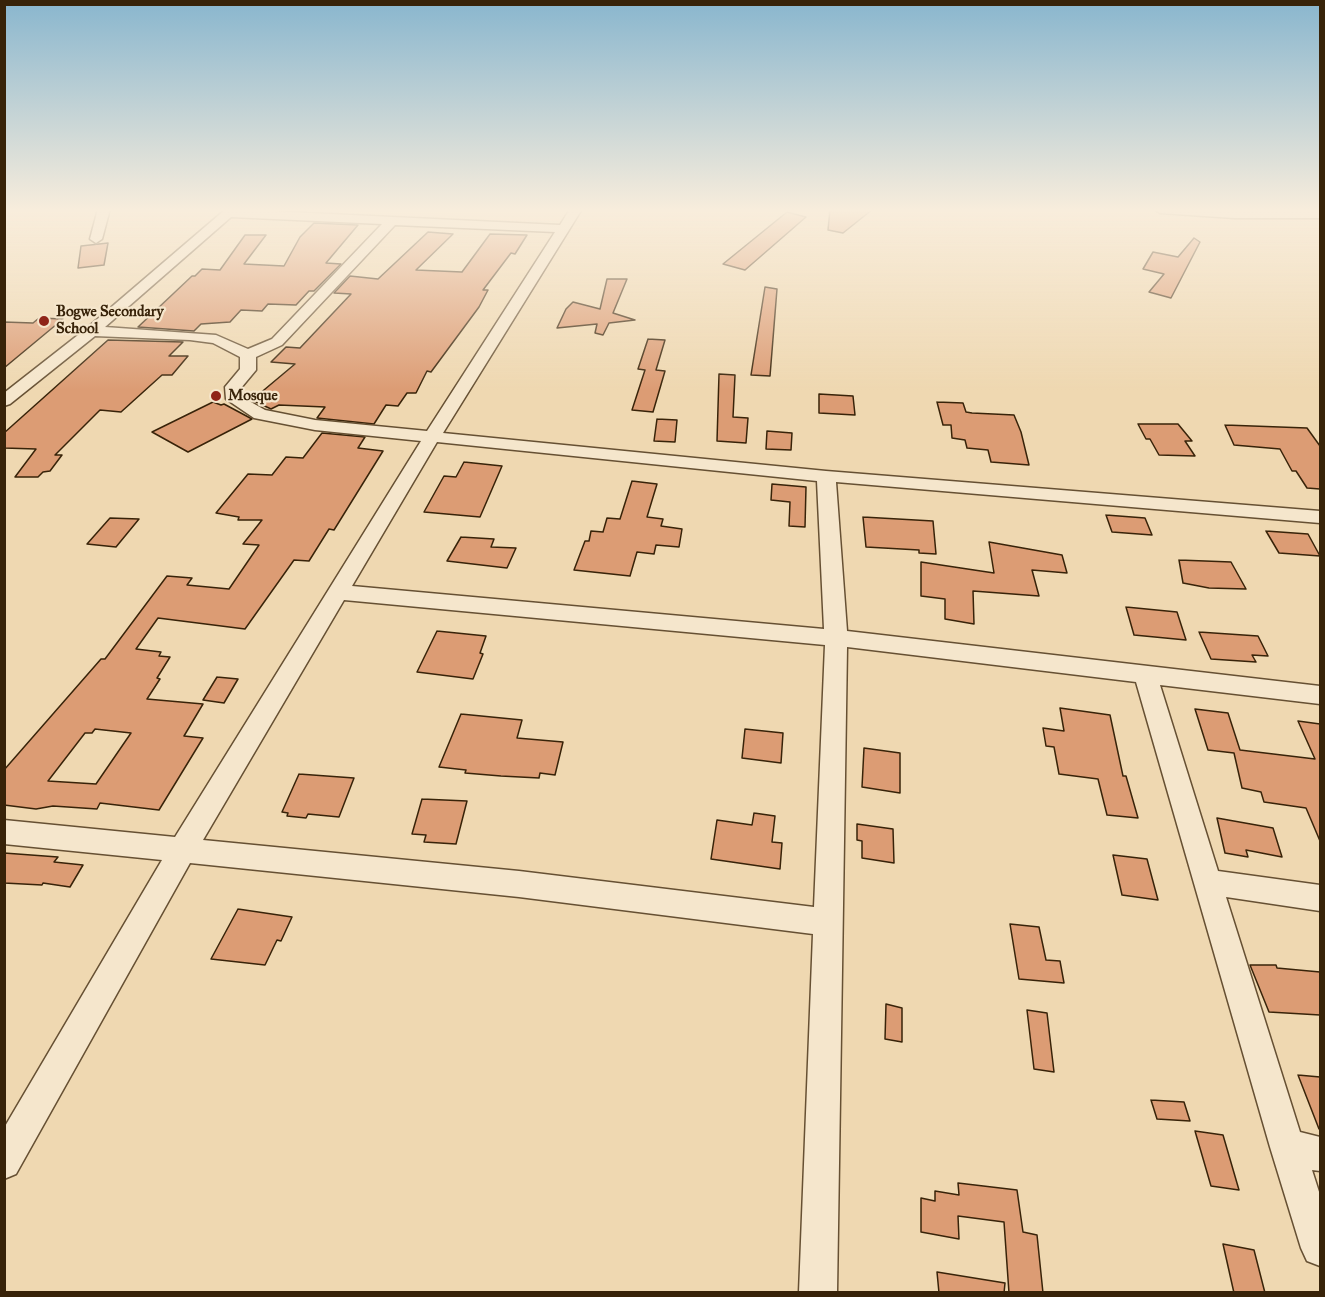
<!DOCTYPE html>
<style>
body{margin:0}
#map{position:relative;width:1325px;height:1297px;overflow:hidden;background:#efd8b1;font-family:"IM FELL Great Primer",serif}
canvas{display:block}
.frame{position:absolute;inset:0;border:6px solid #382309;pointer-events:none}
</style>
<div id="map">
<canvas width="1325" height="1297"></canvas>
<div class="frame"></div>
</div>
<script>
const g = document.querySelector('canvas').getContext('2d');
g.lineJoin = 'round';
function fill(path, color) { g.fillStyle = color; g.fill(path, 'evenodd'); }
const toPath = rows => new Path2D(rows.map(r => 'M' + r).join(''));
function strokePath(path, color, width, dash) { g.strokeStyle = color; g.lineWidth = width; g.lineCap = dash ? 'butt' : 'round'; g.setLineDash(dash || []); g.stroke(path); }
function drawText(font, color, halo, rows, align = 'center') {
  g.font = font + ' "IM FELL Great Primer",serif'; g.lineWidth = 4.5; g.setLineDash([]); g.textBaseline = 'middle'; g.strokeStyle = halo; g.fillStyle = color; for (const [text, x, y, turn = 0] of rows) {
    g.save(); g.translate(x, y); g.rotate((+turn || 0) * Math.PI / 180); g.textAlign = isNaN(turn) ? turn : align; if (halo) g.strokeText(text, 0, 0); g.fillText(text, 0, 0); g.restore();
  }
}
const building = toPath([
 [830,209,873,209,843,233,828,230,830,209],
 [787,212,806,217,745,270,723,264,787,212],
 [314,223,358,225,326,263,341,264,314,291,309,291,296,305,268,304,262,311,241,310,230,322,201,324,194,331,138,327,192,276,195,276,202,269,220,270,245,235,266,235,244,264,284,266,300,237,314,223],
 [428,232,453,234,416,270,462,272,490,234,527,235,515,254,511,253,483,290,488,290,479,307,431,372,427,371,416,393,407,393,398,406,386,405,374,424,317,418,325,407,279,405,271,409,252,400,295,364,271,362,286,347,300,348,351,294,334,293,350,276,378,279,428,232],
 [1194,238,1200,242,1171,298,1149,292,1164,274,1143,269,1153,252,1178,257,1194,238],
 [108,243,104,265,78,268,81,246,108,243],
 [607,279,627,279,613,313,635,320,609,323,603,335,595,333,597,324,557,328,566,309,573,302,600,309,607,279],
 [765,287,777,289,770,376,751,375,765,287],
 [39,318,63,319,4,368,4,322,33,323,39,318],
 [648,339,665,340,656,370,665,371,653,412,632,410,645,370,638,369,648,339],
 [108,340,183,342,169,356,188,356,172,375,162,375,121,412,100,410,55,455,62,455,50,471,43,472,38,477,15,477,36,449,4,448,4,433,108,340],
 [719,374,735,375,733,417,748,418,746,443,717,441,719,374],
 [819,394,853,396,855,415,819,413,819,394],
 [213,402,221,405,224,404,252,419,188,452,152,432,213,402],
 [937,402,963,403,966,412,972,413,1014,415,1021,432,1029,465,991,462,988,450,967,448,965,440,952,438,951,425,943,425,937,402],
 [657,419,677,420,675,442,654,441,657,419],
 [1138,424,1178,424,1192,441,1185,441,1195,456,1159,455,1150,439,1146,439,1138,424],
 [1225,425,1307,428,1320,446,1320,489,1307,488,1296,471,1292,471,1280,449,1234,445,1225,425],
 [767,431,792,433,791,450,766,449,767,431],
 [322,433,365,437,358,448,383,451,334,530,329,529,309,561,294,560,245,629,158,618,136,649,161,652,159,656,170,657,157,678,160,679,147,699,203,704,184,736,203,738,159,810,100,803,97,809,53,806,36,809,4,805,4,770,101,659,105,659,167,576,192,578,187,585,229,589,259,545,243,544,262,520,238,520,239,517,216,513,248,474,272,475,286,457,303,458,322,433],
 [95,729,131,733,96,784,48,781,85,733,92,733,95,729],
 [464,462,502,466,480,517,424,512,444,476,456,477,464,462],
 [632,481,657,484,647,517,663,519,661,526,682,529,679,547,656,545,654,554,637,552,630,576,574,570,585,541,589,541,591,531,603,532,607,518,620,519,632,481],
 [772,484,806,487,805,527,789,526,790,502,771,500,772,484],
 [1106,515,1145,518,1152,535,1112,532,1106,515],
 [863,517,933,521,936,554,919,553,919,550,866,547,863,517],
 [110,518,139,519,116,547,87,544,110,518],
 [1266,531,1308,534,1320,556,1279,553,1266,531],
 [461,537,494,539,491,547,516,548,507,568,447,561,461,537],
 [989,542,1062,555,1067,573,1032,570,1039,596,973,591,974,624,945,619,945,599,921,596,921,562,994,573,989,542],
 [1179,560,1231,562,1246,589,1209,588,1183,583,1179,560],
 [1126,607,1177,612,1186,640,1134,635,1126,607],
 [437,631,486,636,480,653,483,654,473,679,417,672,437,631],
 [1199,632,1258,636,1268,656,1252,655,1256,662,1211,659,1199,632],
 [217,677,238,679,224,703,203,700,217,677],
 [1060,708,1110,715,1123,776,1126,776,1138,818,1107,815,1098,779,1059,774,1054,747,1046,746,1043,728,1064,731,1060,708],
 [1195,709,1228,713,1240,750,1315,759,1298,721,1320,724,1320,841,1306,808,1264,802,1261,792,1242,788,1234,753,1208,750,1195,709],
 [461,714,522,720,517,738,563,742,555,775,540,773,539,778,501,776,465,773,466,770,439,767,461,714],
 [745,729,783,733,781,763,742,758,745,729],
 [864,748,900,753,900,793,862,787,864,748],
 [299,774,354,778,339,817,308,814,306,818,287,816,288,813,282,812,299,774],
 [422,799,467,801,456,844,424,842,426,835,412,834,422,799],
 [754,813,775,816,772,842,782,843,780,869,711,859,717,820,752,825,754,813],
 [1217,818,1273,828,1282,857,1246,850,1248,857,1225,853,1217,818],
 [857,824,893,829,894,863,862,858,862,841,857,840,857,824],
 [4,853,58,857,54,862,83,865,70,887,43,883,42,885,4,883,4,853],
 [1113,855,1147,859,1158,900,1122,895,1113,855],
 [238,909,292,917,281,941,277,940,265,965,211,959,238,909],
 [1010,924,1039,927,1046,960,1060,961,1064,983,1019,979,1010,924],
 [1250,965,1276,965,1277,968,1320,972,1320,1015,1269,1012,1250,965],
 [886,1004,902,1008,902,1042,885,1039,886,1004],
 [1027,1010,1047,1013,1054,1072,1034,1069,1027,1010],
 [1298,1075,1320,1077,1320,1129,1319,1129,1298,1075],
 [1151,1100,1184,1102,1190,1121,1157,1119,1151,1100],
 [1195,1131,1223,1135,1239,1190,1211,1186,1195,1131],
 [958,1183,1017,1190,1023,1232,1037,1235,1043,1293,1009,1293,1004,1222,958,1216,959,1239,921,1232,921,1198,935,1201,935,1191,959,1195,958,1183],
 [1223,1244,1254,1250,1265,1293,1234,1293,1223,1244],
 [937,1272,1005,1283,1004,1293,939,1293,937,1272]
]);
const minor = toPath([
 [98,209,110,209,102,239,96,243,90,239,98,209],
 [226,209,560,225,570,209,582,209,443,433,826,471,1320,511,1320,523,836,482,847,631,1320,686,1320,704,1160,685,1218,871,1320,885,1320,911,1226,897,1300,1132,1320,1137,1320,1171,1312,1170,1320,1195,1320,1266,1307,1261,1301,1248,1270,1147,1136,682,847,647,837,1292,799,1292,813,934,519,897,190,863,16,1174,4,1179,4,1128,162,860,4,844,4,820,175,837,421,441,315,430,254,418,226,399,225,387,240,369,240,357,213,343,190,340,95,336,10,404,4,406,4,393,87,328,226,209],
 [231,217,382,224,272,339,248,349,216,335,105,327,231,217],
 [395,225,555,232,427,431,315,420,265,410,242,397,241,388,256,370,256,357,282,345,395,225],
 [437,442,817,481,824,629,352,586,437,442],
 [344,600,825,645,814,907,519,871,203,840,344,600],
 [1154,209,1320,211,1320,218,1234,218,1160,213,1154,209]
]);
const markers = [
 [44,321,6,"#8f2418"],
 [216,396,6,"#8f2418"]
];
const farPoinames = [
 ["Bogwe Secondary",56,312],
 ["School",56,329],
 ["Mosque",228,396]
];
fill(building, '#dc9c74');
strokePath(building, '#382309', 1.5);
strokePath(minor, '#665033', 3);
fill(minor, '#f5e6cc');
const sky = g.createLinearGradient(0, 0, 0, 390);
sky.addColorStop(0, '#89b6ce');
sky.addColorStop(0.54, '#f8eddc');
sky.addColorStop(1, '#f8eddc00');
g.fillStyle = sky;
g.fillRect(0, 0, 1325, 390);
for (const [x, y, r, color] of markers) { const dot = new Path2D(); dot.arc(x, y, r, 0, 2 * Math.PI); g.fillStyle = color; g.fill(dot); strokePath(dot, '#f5e6cc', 2); }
drawText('bold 15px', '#382309', '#f5e6cc', farPoinames, 'left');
</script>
